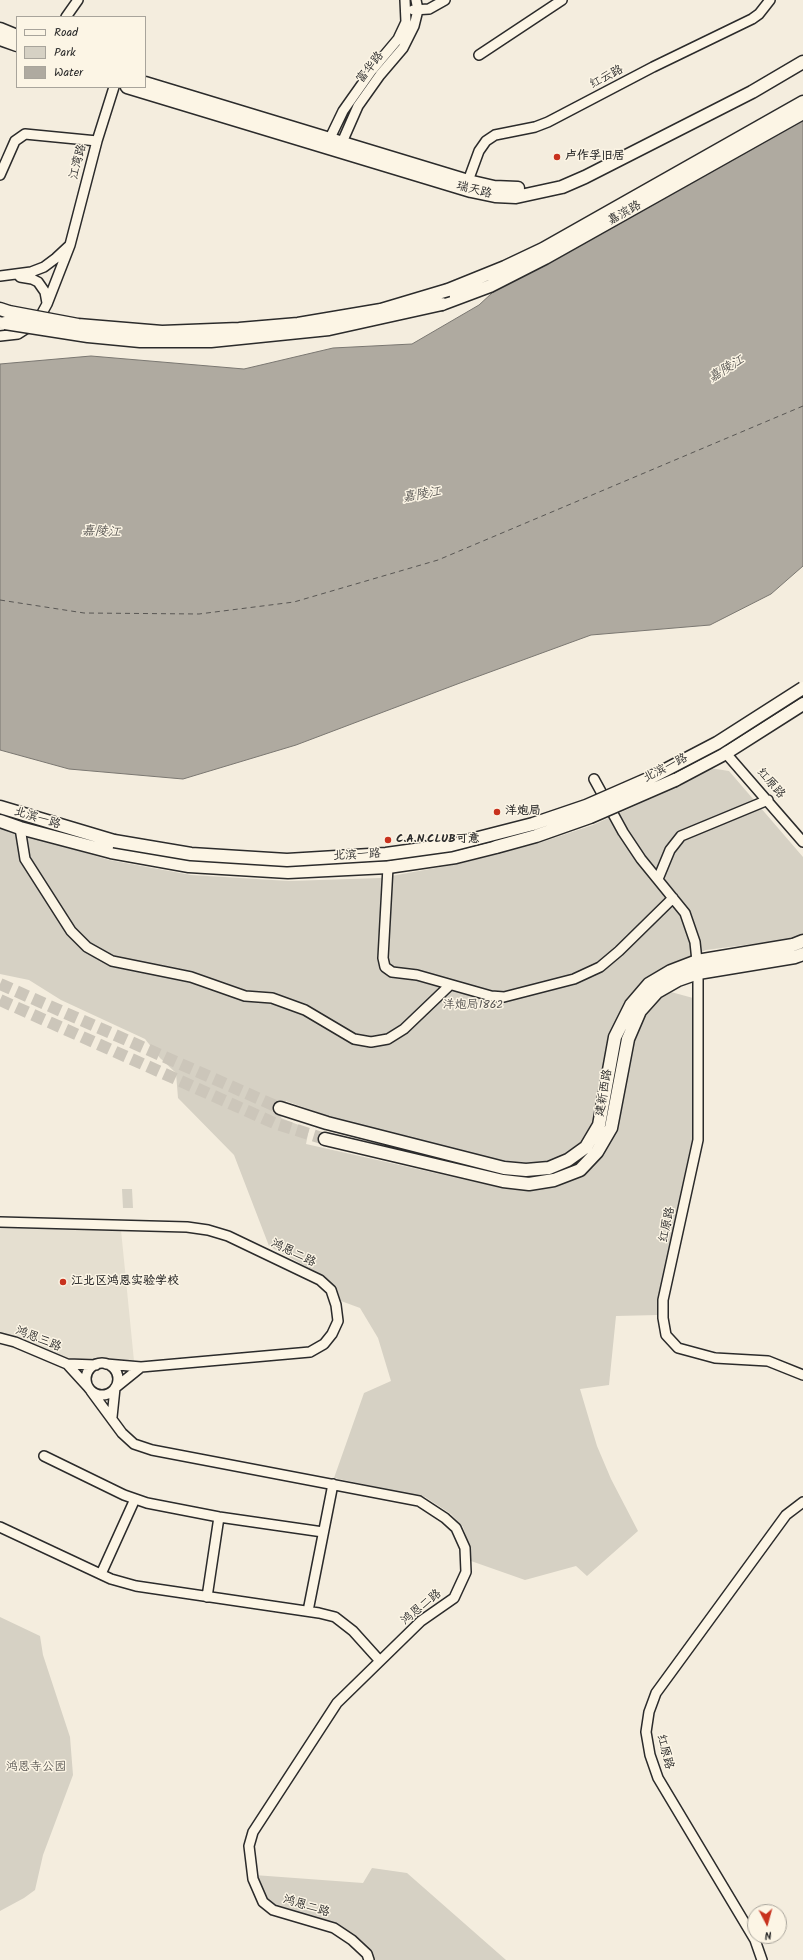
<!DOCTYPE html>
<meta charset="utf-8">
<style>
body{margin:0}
#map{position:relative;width:803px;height:1960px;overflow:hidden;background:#f4edde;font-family:Kalam,sans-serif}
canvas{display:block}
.legend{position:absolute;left:16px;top:16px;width:130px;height:72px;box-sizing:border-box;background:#fcf5e5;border:1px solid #a8a49b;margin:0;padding:5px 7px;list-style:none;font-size:12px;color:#2b2b2b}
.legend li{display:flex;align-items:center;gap:8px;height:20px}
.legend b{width:20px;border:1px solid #a8a49b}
.north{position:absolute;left:747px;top:1904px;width:40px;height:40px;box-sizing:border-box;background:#fcf5e5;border:1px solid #a8a49b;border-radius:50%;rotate:174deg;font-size:11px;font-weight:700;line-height:16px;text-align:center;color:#2b2b2b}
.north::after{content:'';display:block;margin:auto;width:14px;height:18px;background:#c8321e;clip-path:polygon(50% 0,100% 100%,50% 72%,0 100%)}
</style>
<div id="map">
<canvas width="803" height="1960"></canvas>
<ul class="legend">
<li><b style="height:5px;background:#fcf5e5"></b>Road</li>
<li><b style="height:11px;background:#d6d1c4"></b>Park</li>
<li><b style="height:11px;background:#afaaa0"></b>Water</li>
</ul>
<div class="north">N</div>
</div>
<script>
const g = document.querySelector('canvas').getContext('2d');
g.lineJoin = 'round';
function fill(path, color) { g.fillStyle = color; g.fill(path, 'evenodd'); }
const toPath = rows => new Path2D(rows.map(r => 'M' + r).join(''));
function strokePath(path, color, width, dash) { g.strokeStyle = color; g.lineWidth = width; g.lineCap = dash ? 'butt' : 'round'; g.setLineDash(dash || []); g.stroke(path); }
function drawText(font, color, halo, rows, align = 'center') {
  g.font = font + ' Kalam,"LXGW WenKai TC",sans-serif'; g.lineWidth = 3; g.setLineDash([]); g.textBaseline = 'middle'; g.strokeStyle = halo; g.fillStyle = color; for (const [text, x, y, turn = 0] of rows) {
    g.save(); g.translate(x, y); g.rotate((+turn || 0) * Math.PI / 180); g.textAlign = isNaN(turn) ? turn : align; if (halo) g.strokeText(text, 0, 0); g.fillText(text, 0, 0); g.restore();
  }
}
const built = toPath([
 [0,1226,121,1230,134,1361,67,1361,0,1334]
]);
const green = toPath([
 [710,768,729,771,803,857,803,935,791,939,706,950,667,965,644,981,626,1002,596,1124,583,1145,566,1158,525,1167,331,1117,286,1101,281,1118,309,1129,306,1144,502,1188,529,1191,557,1187,584,1173,602,1154,634,1038,644,1015,657,999,671,992,693,998,692,1140,658,1299,658,1315,616,1316,609,1385,580,1389,597,1446,611,1479,638,1531,587,1576,576,1566,525,1580,471,1561,470,1549,463,1527,451,1514,425,1497,334,1478,364,1393,391,1381,378,1338,360,1308,341,1301,337,1289,320,1274,269,1246,234,1155,178,1098,176,1073,160,1058,145,1039,61,1000,29,980,0,974,0,827,109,860,191,875,289,881,380,878,458,864,539,843,593,825,659,795],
 [122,1189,132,1189,133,1208,123,1208],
 [0,1617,40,1636,43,1655,70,1737,73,1775,43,1855,35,1890,24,1898,0,1911],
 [372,1868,407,1873,506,1960,371,1960,353,1938,273,1908,263,1901,254,1875,363,1883]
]);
const water = toPath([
 [803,117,803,566,771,594,710,625,591,635,460,683,296,745,183,779,69,769,0,750,0,364,91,356,244,369,333,348,412,344,479,305,542,247,803,117]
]);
const ferry = toPath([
 [0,600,84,613,199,614,294,602,438,560,803,406]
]);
const majorTunnel = toPath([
 [0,984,280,1108],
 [0,1000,274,1123,325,1139]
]);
const minor = toPath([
 [413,10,429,9,445,0],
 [66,17,78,0],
 [479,55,562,0],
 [328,145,330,138,343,111,372,70,398,39,406,22,405,0],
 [340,147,358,106,380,75,403,48,414,26,418,10,416,0],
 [0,175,15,141,25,134,97,141],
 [468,181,479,151,486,141,495,135,535,127,548,122,653,67,752,19,759,14,770,0],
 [70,245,97,141,114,87],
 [0,276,31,272,44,267,56,258,70,245,47,304,41,315,32,325,18,334,0,336],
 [20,277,32,279,38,282,45,292,47,303],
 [723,750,803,842],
 [594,779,623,832,641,859,685,913,695,942,697,961],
 [20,828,25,859,71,931,87,947,112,961,191,977,245,996,272,998,305,1010,354,1039,371,1042,388,1039,404,1029,450,985],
 [388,867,383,958,385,967,392,972,417,975,491,996,504,997,574,979,600,967,619,951,673,898],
 [658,879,670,850,681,836,768,800],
 [698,973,698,1140,663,1300,663,1318,666,1335,678,1348,715,1358,768,1361,803,1375],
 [0,1222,187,1227,208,1230,228,1236,320,1280,331,1290,336,1305,338,1321,332,1334,324,1344,310,1352,141,1367,106,1364],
 [0,1338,15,1342,67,1364,96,1365],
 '86 1379a16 16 0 1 1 32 0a16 16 0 1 1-32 0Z',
 [67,1364,88,1387],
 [91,1391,122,1433,134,1444,152,1450,419,1501,445,1518,456,1528,465,1548,466,1572,454,1598,421,1621,337,1703,253,1832,249,1846,253,1879,263,1902,273,1910,334,1928,352,1940,367,1954,369,1960],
 [112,1417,115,1388,141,1367],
 [44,1456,124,1495,147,1503,219,1517,323,1532],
 [0,1527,111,1579,136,1586,319,1613,335,1617,353,1631,380,1661],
 [101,1574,135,1499],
 [207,1597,219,1517],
 [308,1611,333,1484],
 [762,1960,755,1940,658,1778,650,1755,646,1732,649,1712,656,1693,786,1515,803,1502]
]);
const major = toPath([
 [0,29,17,36],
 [0,39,17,45],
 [145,83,468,181,494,187,518,188],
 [127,87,471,191,495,196,516,197,562,187,585,177,752,92,803,62],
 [448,290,505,267,543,249,803,102],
 [442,304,490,286,545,258,803,113],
 [0,309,9,312],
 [675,780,726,753,803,704],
 [0,807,114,841],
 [0,821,20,828,111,852,189,866,288,872,388,867,456,857,496,847],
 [280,1108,327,1123,504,1168,526,1170,549,1168,568,1160,586,1147,599,1125,615,1037,631,1005,649,984,671,971,697,961,793,945,803,941],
 [325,1139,503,1181,529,1184,554,1180,580,1170,597,1152,611,1128,628,1039,640,1011,657,992,678,980,698,973,795,957,803,954]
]);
const majorBridge = toPath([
 [9,312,78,325,162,332,239,329,298,324,381,310,448,290],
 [5,323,88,336,140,341,211,341,329,329,442,304],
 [114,841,191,854,287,860,386,854,451,845,533,824,586,806,650,778,717,743,803,688],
 [496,847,536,836,590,817,675,780]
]);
const markers = [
 [557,157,4,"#c8321e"],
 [497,812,4,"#c8321e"],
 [388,840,4,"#c8321e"],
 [63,1282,4,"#c8321e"]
];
const streetNames = [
 ["富华路",371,68,-52],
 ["红云路",607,78,-28],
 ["江湾路",79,162,-76],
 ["瑞天路",474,191,14],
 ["嘉滨路",625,214,-29],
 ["北滨一路",666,769,-27],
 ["红原路",770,784,49],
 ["北滨一路",37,819,17],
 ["北滨一路",357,856,-3],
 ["建新西路",605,1093,-80],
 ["红原路",668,1225,-78],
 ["鸿恩二路",293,1254,26],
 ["鸿恩三路",38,1340,22],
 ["鸿恩二路",422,1608,-39],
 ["红原路",664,1752,75],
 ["鸿恩二路",306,1907,17]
];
const poiNames = [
 ["卢作孚旧居",565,157],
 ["洋炮局",505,812],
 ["C.A.N.CLUB可意",396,840],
 ["江北区鸿恩实验学校",71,1282]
];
const parkNames = [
 ["洋炮局1862",473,1006],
 ["鸿恩寺公园",36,1768]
];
const waterNames = [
 ["嘉陵江",727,370,-32],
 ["嘉陵江",422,496,-10],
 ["嘉陵江",101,533,2]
];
fill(built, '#e5dfd0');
fill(green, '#d6d1c4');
fill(water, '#afaaa0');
strokePath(water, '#7a7771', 1);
strokePath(ferry, '#595754', 1, [5, 4]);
strokePath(majorTunnel, '#ccc6ba', 12, [12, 6]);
strokePath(minor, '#2b2b2b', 12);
strokePath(major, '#2b2b2b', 15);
strokePath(minor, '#fcf5e5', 9);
strokePath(major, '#fcf5e5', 12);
strokePath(majorBridge, '#2b2b2b', 15, []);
strokePath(majorBridge, '#fcf5e5', 12);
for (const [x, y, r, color] of markers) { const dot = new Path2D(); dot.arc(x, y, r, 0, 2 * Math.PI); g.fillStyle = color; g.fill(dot); strokePath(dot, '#fcf5e5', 1.5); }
drawText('12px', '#2b2b2b', '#fcf5e5', streetNames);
drawText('bold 12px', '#2b2b2b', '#fcf5e5', poiNames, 'left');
drawText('12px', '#565451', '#fcf5e5', parkNames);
drawText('italic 13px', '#595754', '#fcf5e5', waterNames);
</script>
